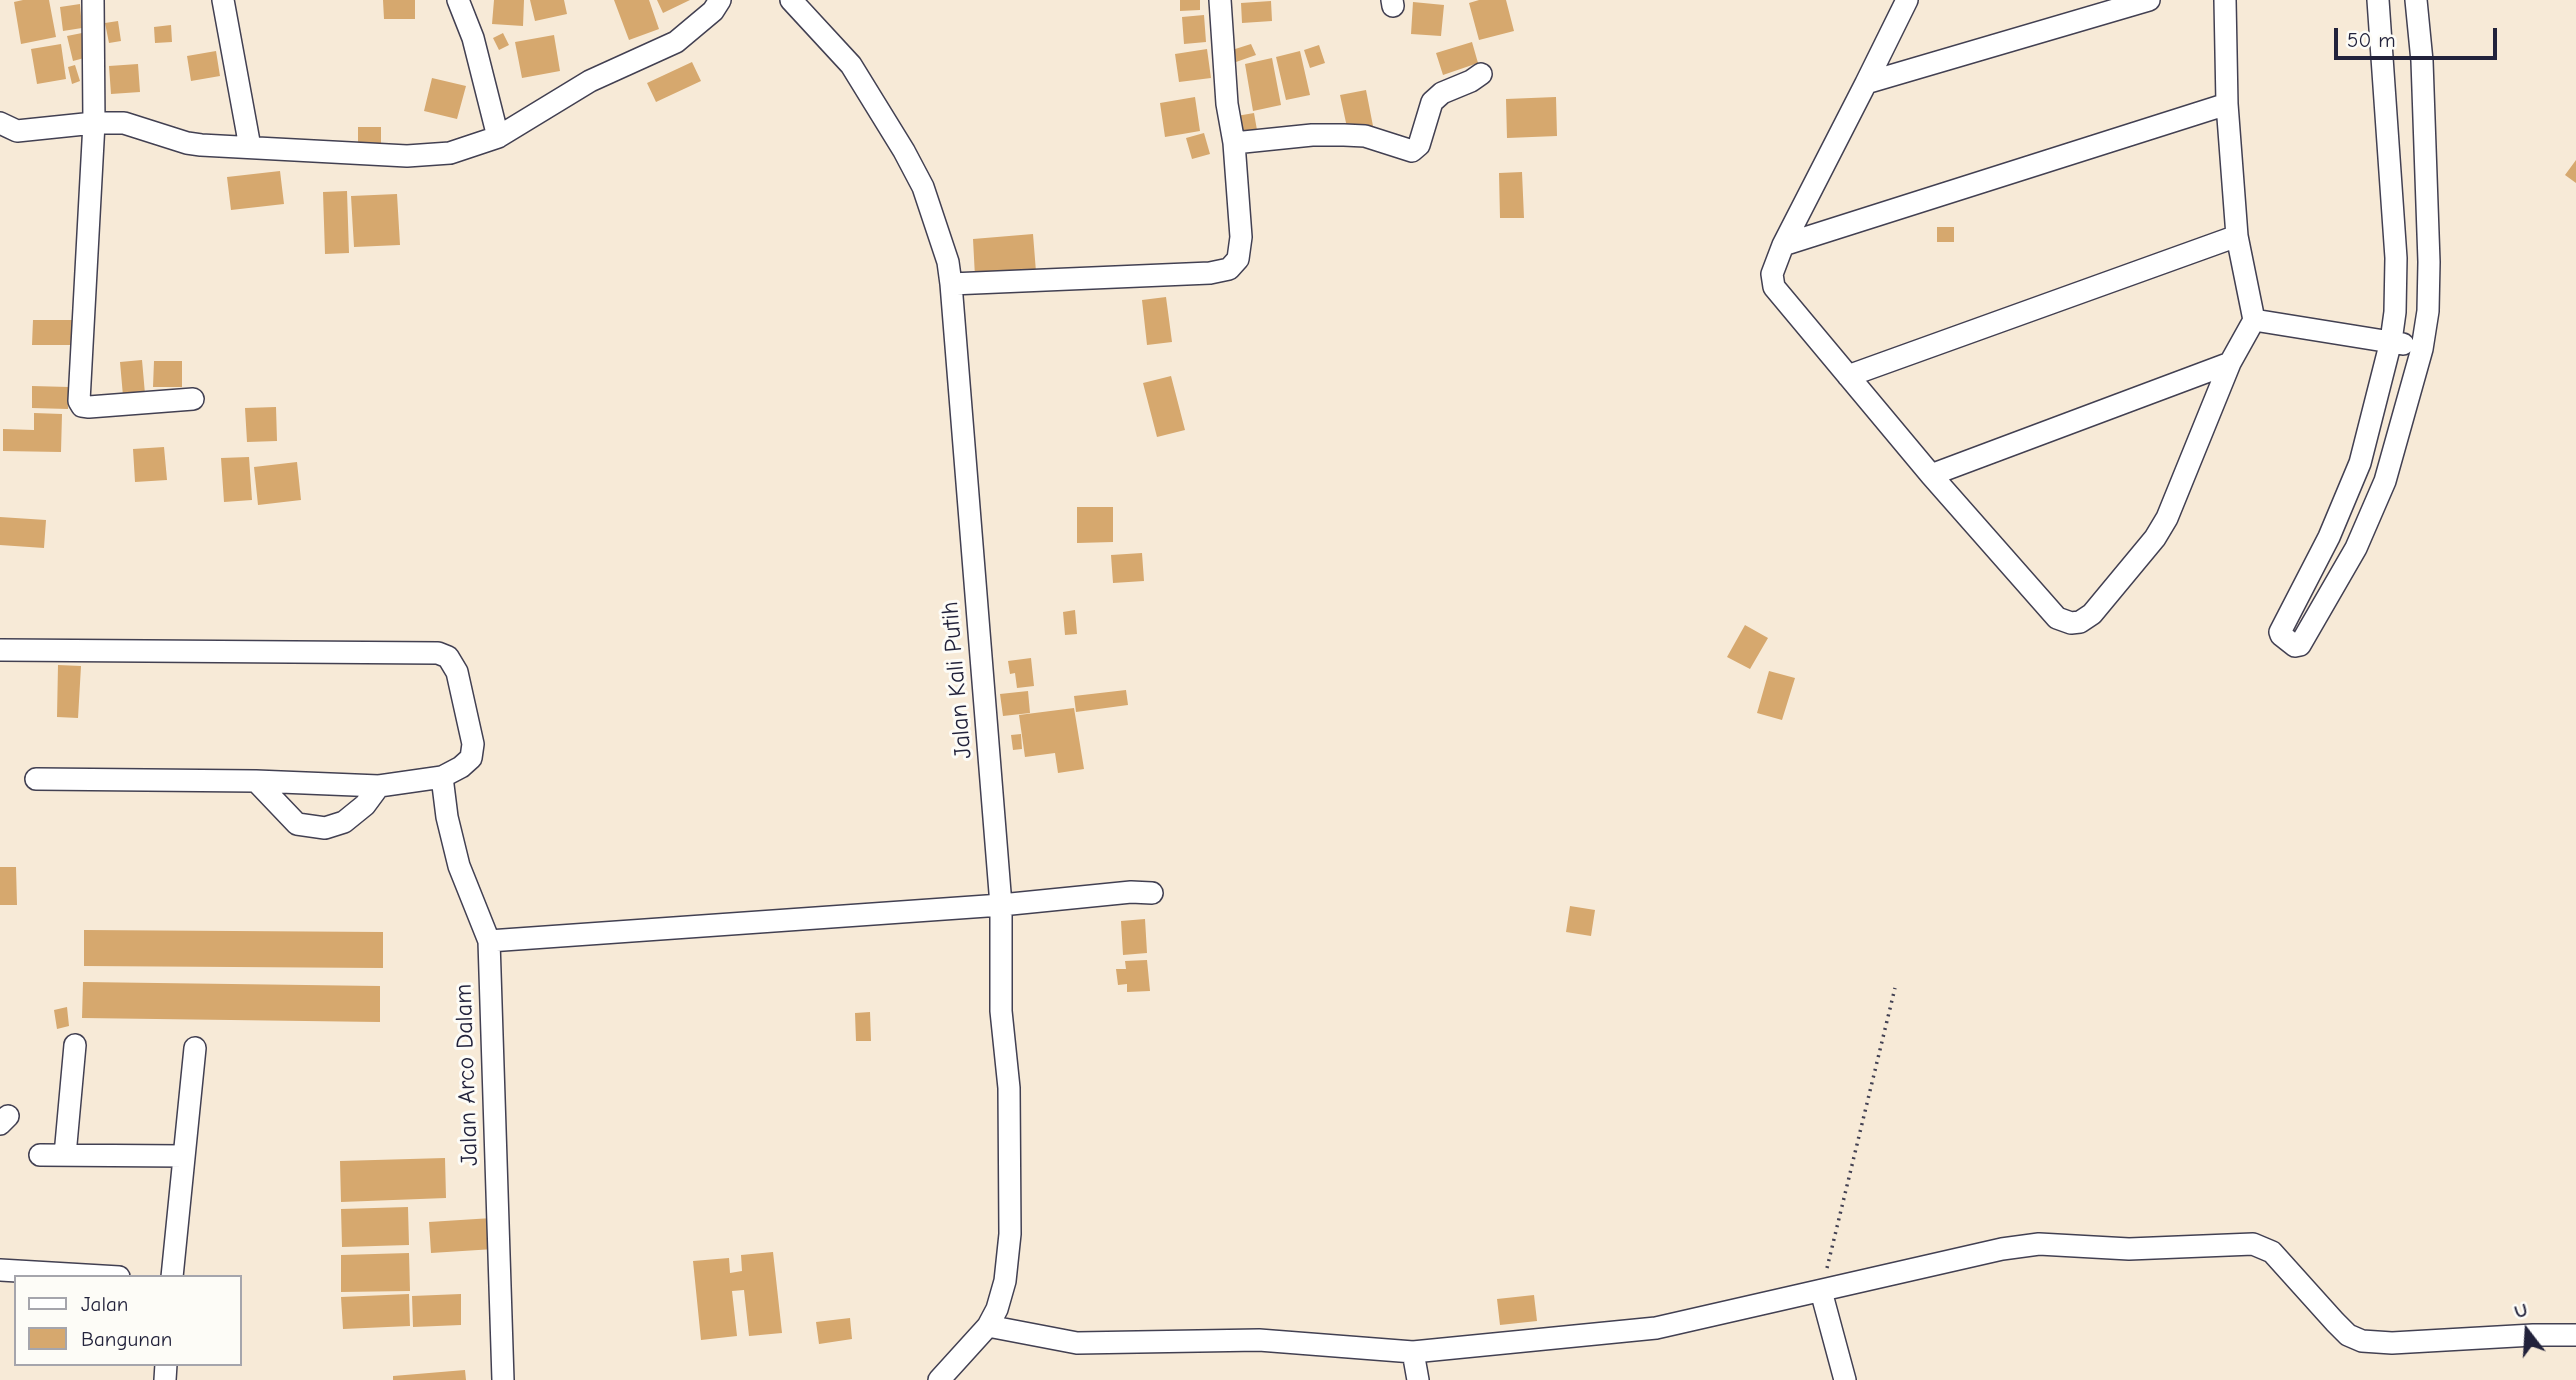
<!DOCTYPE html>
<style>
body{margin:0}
#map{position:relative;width:2576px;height:1380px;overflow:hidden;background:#f7ead7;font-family:"Comic Neue",sans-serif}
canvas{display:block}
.legend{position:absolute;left:14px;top:1275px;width:228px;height:91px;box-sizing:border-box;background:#fdfcf7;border:2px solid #a5a5ac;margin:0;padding:9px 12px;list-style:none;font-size:21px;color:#22223b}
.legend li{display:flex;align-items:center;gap:14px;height:35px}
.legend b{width:35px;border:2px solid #a5a5ac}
.north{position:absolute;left:2492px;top:1296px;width:70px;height:70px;-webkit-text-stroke:5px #fdfcf7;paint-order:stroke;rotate:343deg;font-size:19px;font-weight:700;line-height:28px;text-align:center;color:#22223b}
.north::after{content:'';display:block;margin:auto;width:24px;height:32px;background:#22223b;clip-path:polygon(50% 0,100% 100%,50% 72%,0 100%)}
.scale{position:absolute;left:2334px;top:28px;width:163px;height:32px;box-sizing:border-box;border:4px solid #22223b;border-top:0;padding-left:9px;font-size:21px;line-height:24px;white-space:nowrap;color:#22223b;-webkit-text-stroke:5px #fdfcf7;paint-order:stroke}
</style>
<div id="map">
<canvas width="2576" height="1380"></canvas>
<ul class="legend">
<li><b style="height:9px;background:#fff"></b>Jalan</li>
<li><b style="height:19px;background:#d6a86e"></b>Bangunan</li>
</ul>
<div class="north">U</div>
<div class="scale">50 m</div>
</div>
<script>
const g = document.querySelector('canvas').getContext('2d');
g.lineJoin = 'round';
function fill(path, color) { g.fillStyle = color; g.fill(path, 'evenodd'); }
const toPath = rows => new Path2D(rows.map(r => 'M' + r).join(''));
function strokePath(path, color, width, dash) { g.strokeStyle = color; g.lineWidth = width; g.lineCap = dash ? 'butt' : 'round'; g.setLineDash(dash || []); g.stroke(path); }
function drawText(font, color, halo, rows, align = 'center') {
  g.font = font + ' "Comic Neue",sans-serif'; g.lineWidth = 6; g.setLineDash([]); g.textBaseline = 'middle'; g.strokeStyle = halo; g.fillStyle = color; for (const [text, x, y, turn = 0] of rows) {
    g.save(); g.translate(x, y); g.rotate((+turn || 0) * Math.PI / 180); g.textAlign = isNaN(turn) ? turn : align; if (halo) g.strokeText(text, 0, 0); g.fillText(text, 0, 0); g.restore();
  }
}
const building = toPath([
 [23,0,49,0,56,37,21,44,14,2],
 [383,0,415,0,415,19,384,19],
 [494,0,524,0,523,26,492,24],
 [530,0,564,0,567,14,535,21],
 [614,0,649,0,659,29,629,40],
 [657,0,690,0,663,13],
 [1180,0,1200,0,1200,10,1180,11],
 [1479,0,1506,0,1514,31,1479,40,1469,3],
 [1271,1,1272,21,1242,23,1241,3],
 [1413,2,1444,5,1441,36,1411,34],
 [80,4,82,28,63,31,60,7],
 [1204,15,1206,42,1184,44,1182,17],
 [118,21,121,41,109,43,105,23],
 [171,25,172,42,155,43,154,27],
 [82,33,88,57,73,61,67,36],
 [503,33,509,45,499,50,493,38],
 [554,35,560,71,522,78,515,42],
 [1472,42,1478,63,1443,75,1436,53],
 [61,44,66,79,37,84,31,49],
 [1251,44,1256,55,1236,62,1232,50],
 [1319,45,1325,63,1310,68,1304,50],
 [1207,49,1211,78,1179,82,1175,54],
 [216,51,220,76,191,81,187,56],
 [1300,51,1310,95,1286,100,1276,57],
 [1272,58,1281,105,1253,111,1245,64],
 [692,62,701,81,656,102,647,83],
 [138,64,140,92,111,94,109,66],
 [75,65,80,81,72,84,68,67],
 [432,78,466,86,457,119,424,111],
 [1366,90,1373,126,1348,132,1340,95],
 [1195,97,1200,131,1165,137,1160,103],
 [1556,97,1557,136,1507,138,1506,99],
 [1254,113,1257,130,1233,133,1231,117],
 [358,127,381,127,381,146,358,146],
 [1204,133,1210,154,1192,159,1186,138],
 [2576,160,2576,183,2565,175],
 [280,171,284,204,231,210,227,177],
 [1522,172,1524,218,1500,218,1499,173],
 [347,191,349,253,325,254,323,192],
 [397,194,400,245,354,247,351,196],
 [1937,227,1954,227,1954,242,1937,242],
 [1033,234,1036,272,975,277,973,239],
 [1166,297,1172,342,1147,345,1142,300],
 [33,320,73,320,72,345,32,345],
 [142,360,145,394,123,396,120,362],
 [154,361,182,361,182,387,153,387],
 [1171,376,1185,430,1157,437,1143,383],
 [32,386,69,387,68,409,32,408],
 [276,407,277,441,247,442,245,408],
 [34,413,62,414,61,452,3,451,3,429,34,430],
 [164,447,167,480,135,482,133,449],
 [249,457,252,500,224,502,221,458],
 [297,462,301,500,258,505,254,467],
 [1077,507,1113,507,1113,542,1077,543],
 [0,517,46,520,44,548,0,545],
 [1142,553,1144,581,1113,583,1111,555],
 [1075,610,1077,634,1065,635,1063,612],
 [1745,625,1768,638,1750,669,1727,657],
 [1031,658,1034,686,1017,688,1015,673,1010,674,1008,661],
 [58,665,81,666,78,718,57,717],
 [1769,671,1795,678,1782,720,1757,713],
 [1126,690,1128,705,1076,712,1074,696],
 [1028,691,1030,713,1003,716,1000,694],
 [1074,708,1084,769,1058,773,1055,753,1025,757,1019,715],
 [1021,734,1022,749,1013,750,1011,735],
 [0,867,16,867,17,905,0,905],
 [1570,906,1595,910,1591,936,1566,932],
 [1145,919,1147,953,1123,955,1121,921],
 [84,930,383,932,383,968,84,966],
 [1147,960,1150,991,1127,992,1127,984,1118,985,1116,969,1126,969,1125,961],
 [83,982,380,986,380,1022,82,1018],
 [67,1007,69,1026,57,1029,54,1010],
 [870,1012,871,1041,856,1041,855,1013],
 [445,1158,446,1198,341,1202,340,1161],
 [408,1207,409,1245,342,1247,341,1209],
 [492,1218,494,1249,431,1253,429,1222],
 [773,1252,782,1333,749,1336,744,1290,732,1291,737,1336,701,1340,693,1261,729,1258,730,1273,742,1271,741,1255],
 [409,1253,410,1291,341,1292,341,1255],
 [409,1294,410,1326,343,1329,341,1297],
 [461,1294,461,1325,413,1327,412,1296],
 [1534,1295,1537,1321,1500,1325,1497,1299],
 [850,1318,852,1339,819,1344,816,1322],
 [465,1370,466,1380,393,1380,393,1376]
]);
const path = toPath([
 [1827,1268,1895,988]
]);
const street = toPath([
 [93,0,94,123,79,401,82,406,89,407,193,399],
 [223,0,250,147],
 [458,0,473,38,498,137],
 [791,0,851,65,904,151,923,187,948,262,951,284,1001,905,1001,1011,1009,1088,1010,1234,1005,1281,997,1309,988,1326,939,1380],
 [1392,0,1393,6],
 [1907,0,1866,83,2149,0],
 [2225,0,2227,104],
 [2378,0,2396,258,2395,312,2391,341,2360,463,2329,537,2280,632,2281,635,2295,646,2300,645,2356,548,2385,481,2422,349,2428,311,2429,262,2422,61,2416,0],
 [1866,83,1783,245,1772,274,1774,287,1931,475,2057,618,2071,623,2080,622,2092,614,2155,538,2167,518,2230,363],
 [0,123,17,131,94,123,124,123,187,143,201,145,407,156,450,153,498,137,590,81,676,42,713,11,720,0],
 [1234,143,1312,135,1344,135,1365,136,1412,151,1419,145,1432,102,1442,93,1471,81,1481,74],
 [1783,245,2227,104,2237,236],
 [951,284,1210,273,1229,269,1238,259,1241,237,1234,143,1227,104,1220,0],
 [1848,376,2237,236,2254,320],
 [1931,475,2230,363,2254,320,2403,344],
 [1,650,438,653,448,657,457,672,473,744,471,758,461,767,442,777,379,786,256,781,36,779],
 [442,777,447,817,459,866,489,941,503,1380],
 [256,781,297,824,325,828,344,822,365,805,379,786],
 [489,941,1001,905,1131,892,1152,893],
 [0,1124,8,1116],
 [40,1155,184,1156],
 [65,1155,75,1045],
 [0,1270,119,1277],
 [172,1277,195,1048],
 [1821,1291,1845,1380],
 [988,1326,1077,1343,1259,1340,1413,1352,1656,1328,2002,1249,2039,1244,2129,1249,2253,1244,2272,1252,2335,1322,2348,1335,2362,1341,2392,1343,2533,1335,2576,1335],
 [1413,1352,1418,1380],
 [165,1380,166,1364]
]);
const streetNames = [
 ["Jalan Kali Putih",957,680,-95],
 ["Jalan Arco Dalam",467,1075,-92]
];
fill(building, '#d6a86e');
strokePath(street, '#424052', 24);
strokePath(path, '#424052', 3.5, [2, 5]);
strokePath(street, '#fff', 21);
drawText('24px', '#22223b', '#fdfcf7', streetNames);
</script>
